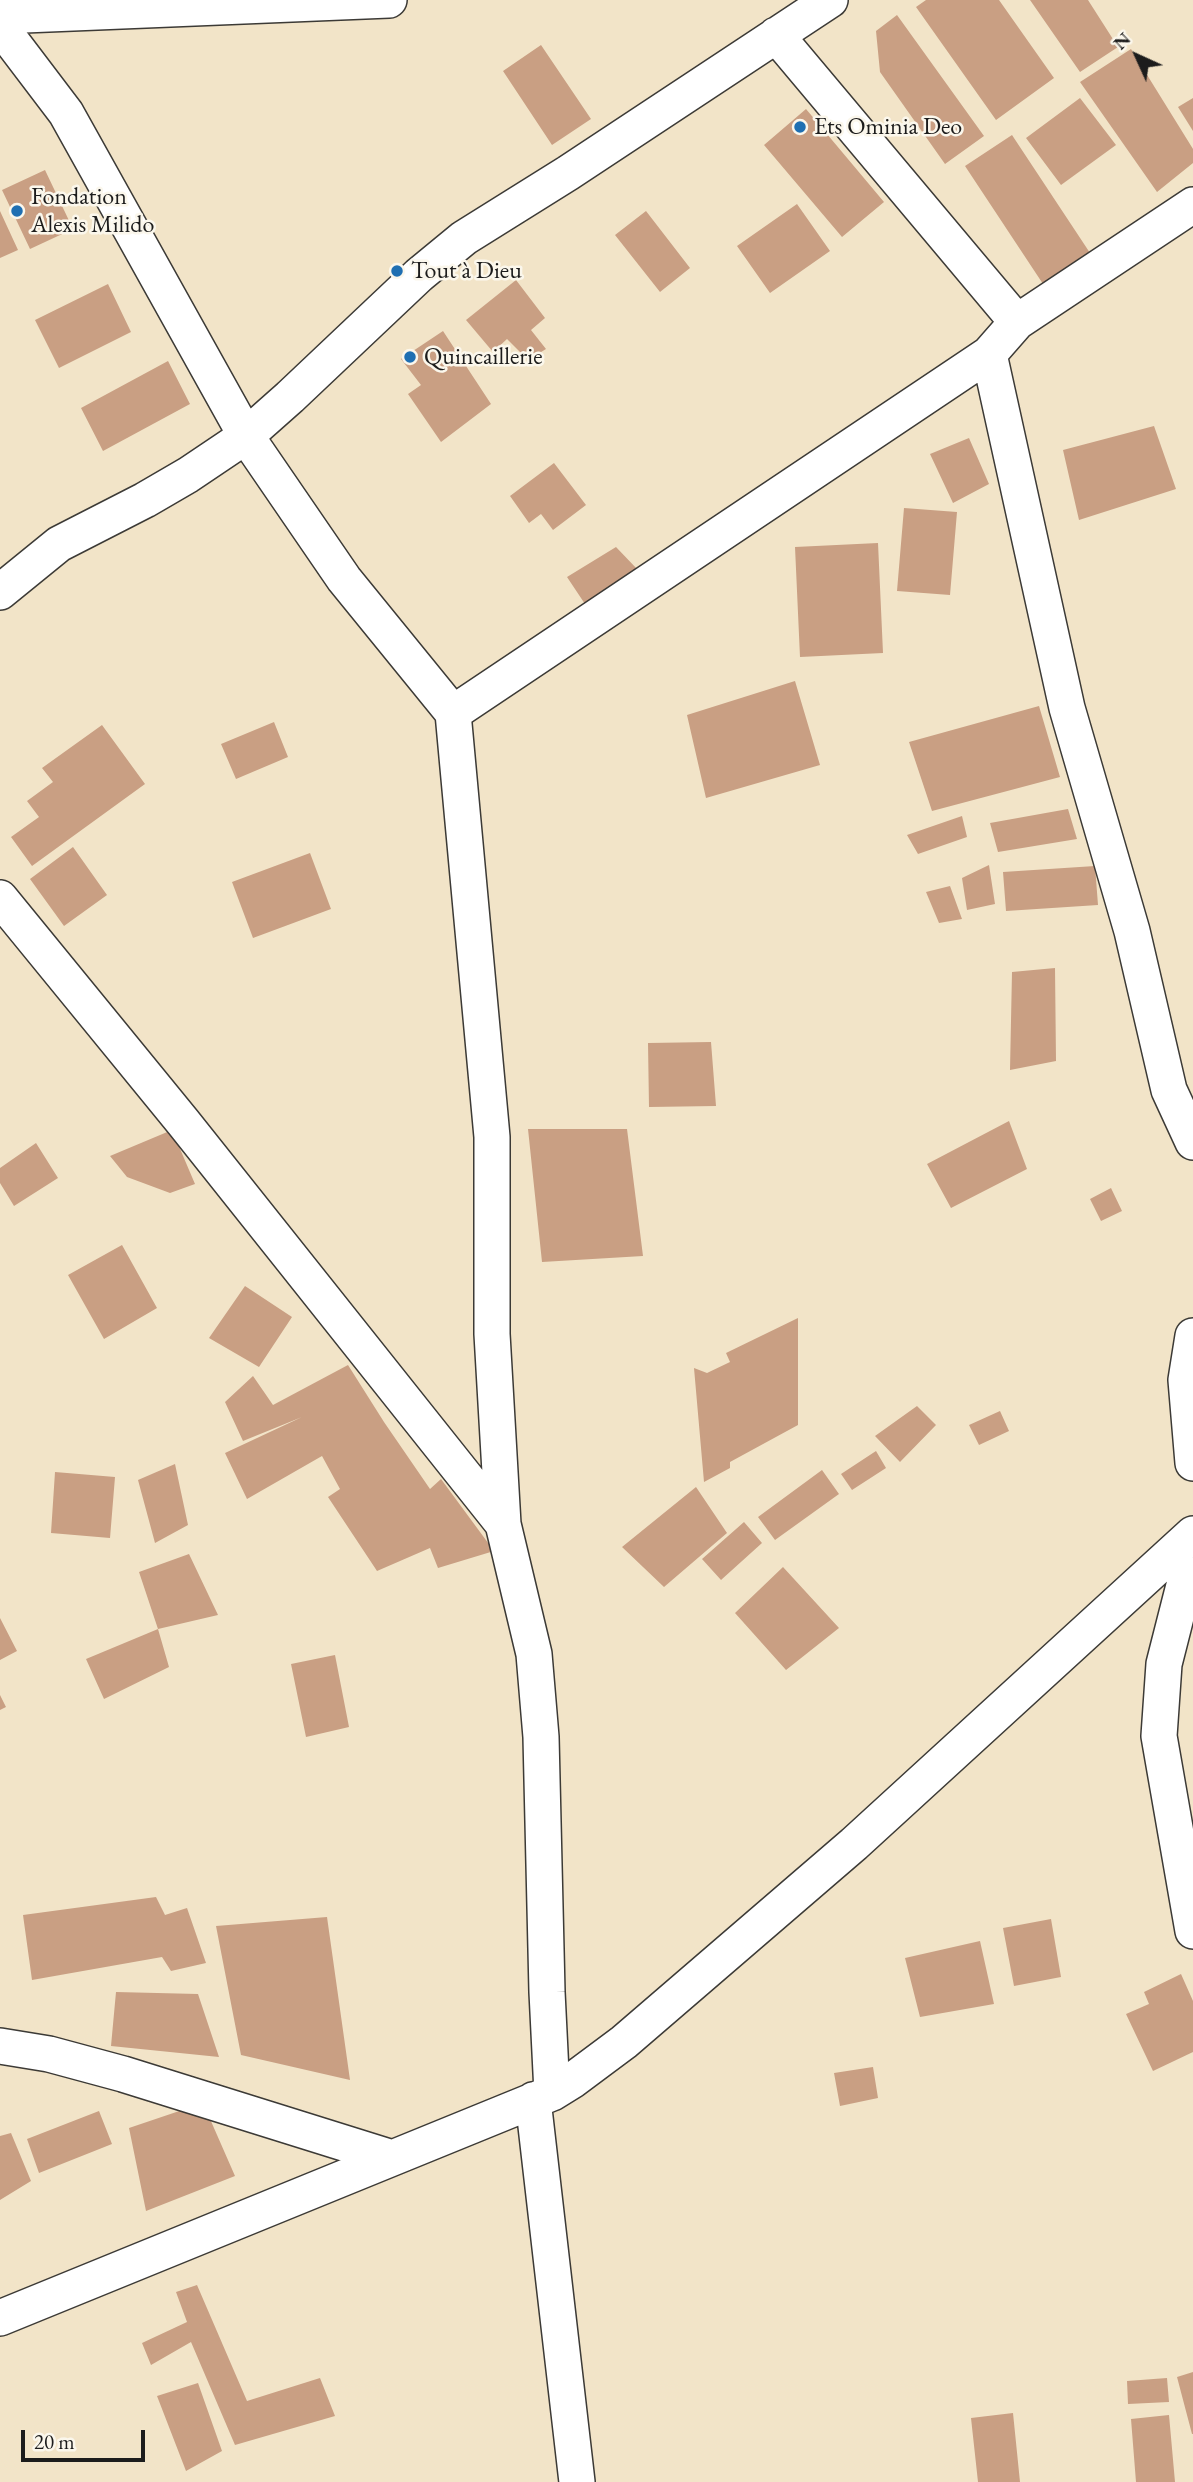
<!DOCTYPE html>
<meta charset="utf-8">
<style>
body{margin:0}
#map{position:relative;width:1193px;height:2482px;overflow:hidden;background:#f2e4c8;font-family:"EB Garamond",serif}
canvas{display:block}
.north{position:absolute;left:1102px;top:21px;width:70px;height:70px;-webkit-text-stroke:5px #fbf7ec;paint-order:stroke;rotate:315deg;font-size:19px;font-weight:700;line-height:28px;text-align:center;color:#1c1c1c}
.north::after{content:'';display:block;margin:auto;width:24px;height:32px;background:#1c1c1c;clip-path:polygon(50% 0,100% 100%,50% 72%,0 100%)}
.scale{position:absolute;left:21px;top:2430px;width:124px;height:32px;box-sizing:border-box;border:4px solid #1c1c1c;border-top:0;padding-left:9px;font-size:21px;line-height:24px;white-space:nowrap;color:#1c1c1c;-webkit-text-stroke:5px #fbf7ec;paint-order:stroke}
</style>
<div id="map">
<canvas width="1193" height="2482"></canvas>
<div class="north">N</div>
<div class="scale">20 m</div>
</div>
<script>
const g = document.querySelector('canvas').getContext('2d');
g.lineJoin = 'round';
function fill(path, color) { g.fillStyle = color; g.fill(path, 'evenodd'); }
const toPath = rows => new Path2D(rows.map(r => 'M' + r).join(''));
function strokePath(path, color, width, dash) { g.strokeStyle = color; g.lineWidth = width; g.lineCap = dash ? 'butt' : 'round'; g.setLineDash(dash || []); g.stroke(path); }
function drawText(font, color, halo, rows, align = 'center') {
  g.font = font + ' "EB Garamond",serif'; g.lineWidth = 5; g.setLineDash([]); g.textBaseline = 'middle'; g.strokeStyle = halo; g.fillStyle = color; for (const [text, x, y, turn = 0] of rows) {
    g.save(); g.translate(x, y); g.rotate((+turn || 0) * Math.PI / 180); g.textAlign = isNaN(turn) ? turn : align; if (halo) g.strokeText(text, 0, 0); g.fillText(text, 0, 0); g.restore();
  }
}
const building = toPath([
 [926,0,999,0,1054,78,996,120,916,7],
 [1030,0,1088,0,1118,47,1080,72],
 [897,15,984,136,945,164,880,72,876,31],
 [541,45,591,119,552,145,503,71],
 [1131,49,1193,149,1193,163,1157,192,1080,82],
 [1080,98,1116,145,1061,185,1026,138],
 [1193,98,1193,131,1178,107],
 [806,109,884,202,842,237,764,145],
 [1012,135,1092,256,1045,287,965,166],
 [45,170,73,229,30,249,2,190],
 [797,204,830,251,770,293,737,246],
 [0,211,18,250,0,258],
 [646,211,690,268,660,292,615,235],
 [516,280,545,318,531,330,546,349,528,360,507,339,493,352,466,320],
 [108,284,131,332,59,368,35,320],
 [443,331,491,404,441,442,408,394,421,385,401,359],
 [168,361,190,404,103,451,81,408],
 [1154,426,1176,489,1079,520,1063,450],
 [969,438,989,484,953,503,930,454],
 [554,463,586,505,553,530,541,514,529,523,510,496],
 [904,508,957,512,950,595,897,591],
 [878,543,883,653,800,657,795,547],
 [616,547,638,570,585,604,567,577],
 [795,681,820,765,706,798,687,715],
 [1039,706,1060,777,932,811,909,742],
 [274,722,288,757,236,779,221,744],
 [102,725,145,784,32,866,11,837,39,817,27,801,53,782,42,768],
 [1068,809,1077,839,998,852,990,823],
 [962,816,967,837,918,854,907,835],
 [73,847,107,895,64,926,30,879],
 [310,853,331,909,253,938,232,882],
 [989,865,995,904,967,910,962,878],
 [1095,866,1098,905,1006,911,1003,872],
 [950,886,962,919,939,923,926,892],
 [1055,968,1056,1061,1010,1070,1012,972],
 [711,1042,716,1106,649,1107,648,1043],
 [1009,1121,1027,1169,951,1208,927,1164],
 [528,1129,627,1129,643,1256,542,1262],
 [172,1130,195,1184,170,1193,127,1177,110,1156],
 [36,1143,58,1178,14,1206,0,1183,0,1168],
 [1111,1188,1122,1211,1101,1221,1090,1199],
 [122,1245,157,1308,104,1339,68,1275],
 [245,1286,292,1317,259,1367,209,1338],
 [798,1318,798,1425,730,1462,730,1468,704,1482,694,1368,707,1373,730,1362,726,1353],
 [348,1365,384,1422,430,1489,441,1479,494,1551,438,1568,430,1548,377,1571,328,1497,340,1489,322,1456,247,1499,225,1453,302,1417,243,1441,225,1402,253,1376,273,1405],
 [917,1406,936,1425,900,1462,875,1436],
 [1000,1411,1009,1431,979,1445,969,1425],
 [876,1451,886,1468,852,1490,841,1474],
 [175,1464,188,1525,155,1543,138,1480],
 [822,1470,839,1494,775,1540,758,1517],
 [55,1472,115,1477,110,1538,51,1533],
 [696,1487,727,1533,664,1587,622,1547],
 [744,1522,762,1543,721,1580,702,1559],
 [189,1554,218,1615,158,1629,139,1572],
 [783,1567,839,1628,786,1670,735,1613],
 [0,1618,17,1651,0,1660],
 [158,1629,169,1667,104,1699,86,1659],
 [335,1655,349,1727,306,1737,291,1664],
 [0,1695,6,1707,0,1710],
 [156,1897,165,1915,187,1908,206,1963,171,1971,162,1957,32,1980,23,1915],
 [327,1917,350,2080,241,2055,216,1926],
 [1051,1919,1061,1977,1014,1986,1003,1928],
 [980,1941,994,2004,920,2017,905,1958],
 [1181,1974,1193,2001,1193,2052,1153,2071,1126,2014,1149,2004,1144,1992],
 [116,1992,198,1994,219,2057,111,2046],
 [873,2067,878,2098,840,2106,834,2073],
 [203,2103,235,2176,146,2211,129,2128],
 [99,2111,112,2144,39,2173,27,2139],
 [11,2133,31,2181,0,2200,0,2136],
 [197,2285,247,2401,320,2378,335,2416,235,2445,191,2342,151,2365,142,2343,187,2322,176,2292],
 [1193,2372,1193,2434,1192,2434,1177,2377],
 [1167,2378,1169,2402,1128,2404,1127,2381],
 [198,2383,222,2451,186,2471,157,2396],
 [1013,2413,1020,2482,978,2482,971,2418],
 [1169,2415,1175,2482,1136,2482,1131,2419]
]);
const minor = toPath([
 [0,16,389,0],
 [0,26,66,113,246,436,344,579,453,713,492,1137,492,1334,503,1524,534,1654,541,1737,547,1992,552,2093],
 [776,35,1017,322],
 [989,354,1067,708,1132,931,1169,1090,1193,1142],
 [0,592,59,544,145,500,188,475,246,436,290,397,419,275,464,238,568,173,830,0],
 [453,713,989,354,1017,322,1193,205],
 [0,898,183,1122,503,1524],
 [1193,1336,1186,1380,1193,1463],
 [1193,1550,1164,1664,1159,1736,1193,1931],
 [0,2046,49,2054,123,2074,392,2158],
 [533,2100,577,2482],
 [0,2318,552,2093,573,2080,624,2042,854,1844,1193,1534]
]);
const markers = [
 [800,127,7,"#1f6fb2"],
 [17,211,7,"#1f6fb2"],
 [397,271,7,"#1f6fb2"],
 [410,357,7,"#1f6fb2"]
];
const poiNames = [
 ["Ets Ominia Deo",814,127],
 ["Fondation",31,197],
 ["Alexis Milido",31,225],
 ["Tout à Dieu",411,271],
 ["Quincaillerie",424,357]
];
fill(building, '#c99f83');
strokePath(minor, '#3c3a36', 38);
strokePath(minor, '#fff', 35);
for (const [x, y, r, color] of markers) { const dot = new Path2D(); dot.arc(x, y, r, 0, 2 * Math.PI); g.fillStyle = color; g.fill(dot); strokePath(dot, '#fbf7ec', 2.5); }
drawText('24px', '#1c1c1c', '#fbf7ec', poiNames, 'left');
</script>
